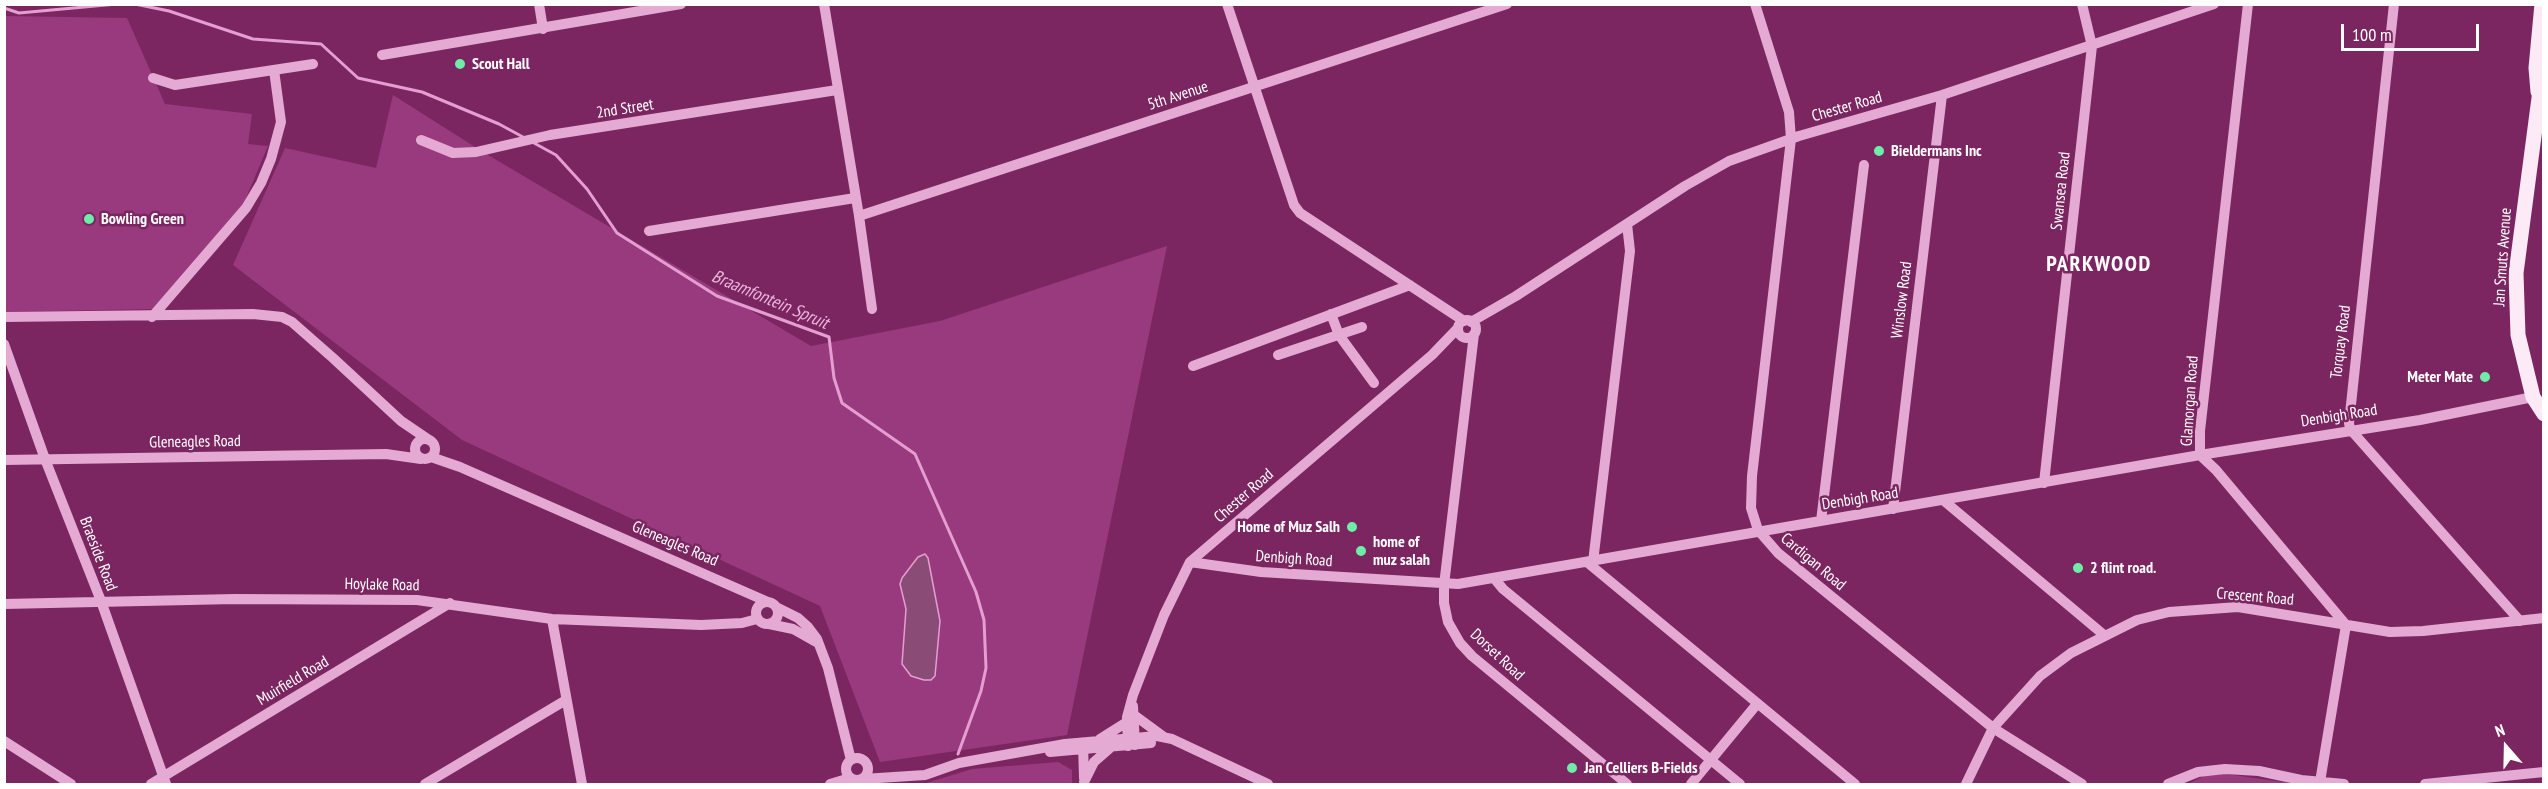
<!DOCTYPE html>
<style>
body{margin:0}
#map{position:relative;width:2548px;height:789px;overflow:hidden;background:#7b2661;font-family:"PT Sans Narrow",sans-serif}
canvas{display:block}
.frame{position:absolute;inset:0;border:6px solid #fff;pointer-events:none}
.north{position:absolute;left:2476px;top:717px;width:60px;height:60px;-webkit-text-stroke:4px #7b2661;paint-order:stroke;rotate:340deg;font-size:16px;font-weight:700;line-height:24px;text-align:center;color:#fff}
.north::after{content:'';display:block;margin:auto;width:21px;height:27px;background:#fff;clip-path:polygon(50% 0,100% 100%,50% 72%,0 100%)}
.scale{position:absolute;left:2341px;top:24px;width:138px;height:27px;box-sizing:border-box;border:3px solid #fff;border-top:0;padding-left:8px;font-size:18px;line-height:21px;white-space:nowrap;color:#fff;-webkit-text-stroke:4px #7b2661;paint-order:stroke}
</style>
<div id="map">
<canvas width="2548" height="789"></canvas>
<div class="frame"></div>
<div class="north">N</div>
<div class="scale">100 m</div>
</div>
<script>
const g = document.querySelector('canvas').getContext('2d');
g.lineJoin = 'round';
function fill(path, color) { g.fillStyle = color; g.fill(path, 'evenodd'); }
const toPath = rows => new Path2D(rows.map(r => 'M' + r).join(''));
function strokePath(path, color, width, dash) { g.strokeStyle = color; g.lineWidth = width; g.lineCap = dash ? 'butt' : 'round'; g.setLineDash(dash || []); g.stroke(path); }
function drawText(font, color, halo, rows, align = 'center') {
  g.font = font + ' "PT Sans Narrow",sans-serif'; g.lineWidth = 5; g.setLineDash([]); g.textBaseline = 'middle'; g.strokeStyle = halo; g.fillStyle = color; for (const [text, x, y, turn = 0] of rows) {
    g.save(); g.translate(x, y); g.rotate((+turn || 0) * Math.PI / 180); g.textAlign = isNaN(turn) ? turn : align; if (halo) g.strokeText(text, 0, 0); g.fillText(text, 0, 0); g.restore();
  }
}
const green = toPath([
 [5,16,127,18,165,104,252,114,248,144,268,146,243,205,155,309,5,312],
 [393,95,483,152,811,346,940,321,1167,246,1067,735,880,762,820,606,462,440,233,265,285,148,376,168],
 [1058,762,1072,770,1072,784,923,784,972,769],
 [2212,772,2297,784,2188,784]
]);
const water = toPath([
 [925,554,928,558,940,621,935,676,931,680,924,680,911,676,902,664,906,609,900,584,902,578,918,557,925,554]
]);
const stream = toPath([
 [135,4,169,11,253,39,321,44,358,78,422,92,499,124,523,137],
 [4,8,19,13,117,4],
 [534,143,556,155,587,189,617,233,717,296,829,337,834,378,842,403,915,454,976,592,984,620,986,668,981,691,958,754]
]);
const minor = toPath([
 [539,4,543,29],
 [824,4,859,216,872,309],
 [1227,4,1294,205,1300,213,1464,321],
 [1755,4,1789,112,1791,139,1752,476,1751,508,1758,530,1778,553,1993,728,2082,784],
 [2248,4,2200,431,2200,455,2216,470,2346,625,2320,782],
 [2394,4,2349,423,2350,429,2520,621],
 [382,55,681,4],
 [153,78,175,85,313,64],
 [421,140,453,153,476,152,550,135,837,90],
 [859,216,1507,4],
 [649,231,855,198],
 [1331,314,1339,335,1374,383],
 [4,317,253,314,282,317,292,322,333,358,401,421,429,440],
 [152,317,246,208,261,183,271,159,281,122,274,70],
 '1458 329a9 9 0 1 1 18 0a9 9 0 1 1-18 0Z',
 [1471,322,1516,296,1685,186,1729,161,1799,136,1942,95,2214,4],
 [1474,334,1444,585,1444,603,1448,622,1460,643,1472,656,1627,784],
 [4,344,45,459,101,601,166,784],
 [1278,355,1362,327],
 [1193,366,1410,285],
 '415 449a10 10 0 1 1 20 0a10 10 0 1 1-20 0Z',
 [431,457,460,467,768,602],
 [4,460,386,454,421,459],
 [2044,483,2092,46,2082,4],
 [1943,500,2104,635],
 [1893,509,1942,95],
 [1821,521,1864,165],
 [1190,562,1261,572,1458,584,2200,455,2420,420,2533,397],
 [1593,562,1630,251,1627,224],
 [1588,563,1855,784],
 [1494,578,1503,589,1740,784],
 '756 613a11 11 0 1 1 22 0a11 11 0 1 1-22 0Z',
 [4,604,235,599,417,600,552,619,701,625,742,623,757,619],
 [776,607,798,618,808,627,817,639,828,668,851,760],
 [552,619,582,784],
 [769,624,793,629,816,642],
 [1133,706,1135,745],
 [1134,715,1164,737],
 [1100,739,1127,722],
 [4,741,71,784],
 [1083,743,1084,778],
 [1128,746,1127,717,1133,695,1164,615,1190,562,1432,355,1458,328],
 [1050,752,1151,743],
 '846 769a11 11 0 1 1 22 0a11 11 0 1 1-22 0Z',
 [863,779,925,775,959,763,1065,744,1157,736,1172,739,1268,784],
 [1084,782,1094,762,1110,748],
 [151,784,450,603],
 [425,784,566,700],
 [830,784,850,778],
 [1691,784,1757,704],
 [1966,784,1993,728,2040,676,2071,653,2137,620,2169,612,2238,607,2390,632,2423,631,2544,618],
 [2168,784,2198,772,2225,769,2259,771,2301,780,2344,784],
 [2425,784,2544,772]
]);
const major = toPath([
 [2544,82,2539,98,2516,273,2518,335,2533,397,2544,414],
 [2538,92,2536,68,2542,4]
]);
const markers = [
 [460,64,6,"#6feda8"],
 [1879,151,6,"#6feda8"],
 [89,219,6,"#6feda8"],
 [2485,377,6,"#6feda8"],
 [1352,527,6,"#6feda8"],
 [1361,551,6,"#6feda8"],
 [2078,568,6,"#6feda8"],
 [1572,768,6,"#6feda8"]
];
const poiNames = [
 ["Scout Hall",472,64],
 ["Bieldermans Inc",1891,151],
 ["Bowling Green",101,219],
 ["Meter Mate",2473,377,"right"],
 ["Home of Muz Salh",1340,527,"right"],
 ["home of",1373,542],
 ["muz salah",1373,560],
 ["2 flint road.",2090,568],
 ["Jan Celliers B-Fields",1584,768]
];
const streetNames = [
 ["5th Avenue",1178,96,-18],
 ["Chester Road",1847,107,-16],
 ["2nd Street",625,109,-9],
 ["Swansea Road",2061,191,-84],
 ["Jan Smuts Avenue",2503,257,-86],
 ["Winslow Road",1902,300,-83],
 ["Torquay Road",2341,342,-83],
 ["Glamorgan Road",2190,401,-86],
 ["Denbigh Road",2339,416,-9],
 ["Gleneagles Road",195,442,-1],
 ["Chester Road",1244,496,-41],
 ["Denbigh Road",1860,499,-9],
 ["Gleneagles Road",675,544,23],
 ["Braeside Road",98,554,69],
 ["Denbigh Road",1294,559,4],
 ["Cardigan Road",1813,562,40],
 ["Hoylake Road",382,585,1],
 ["Crescent Road",2255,597,5],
 ["Dorset Road",1497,655,43],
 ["Muirfield Road",293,681,-31]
];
const waterNames = [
 ["Braamfontein Spruit",770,300,23]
];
const districtNames = [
 ["PARKWOOD",2099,265]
];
fill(green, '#983a7d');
fill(water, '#8a4c77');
strokePath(water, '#e59ed1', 1.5);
strokePath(stream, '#e59ed1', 3);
strokePath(minor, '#e4aad3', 10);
strokePath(major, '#fceaf6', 15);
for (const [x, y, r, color] of markers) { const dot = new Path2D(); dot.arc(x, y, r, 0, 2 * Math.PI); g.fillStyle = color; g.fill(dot); strokePath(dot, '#7b2661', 2); }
drawText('bold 16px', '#fff', '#7b2661', poiNames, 'left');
drawText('16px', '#fff', '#7b2661', streetNames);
drawText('italic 18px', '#ecb5dc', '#7b2661', waterNames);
g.letterSpacing = '1.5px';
drawText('bold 22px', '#fff', '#7b2661', districtNames);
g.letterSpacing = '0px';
</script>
